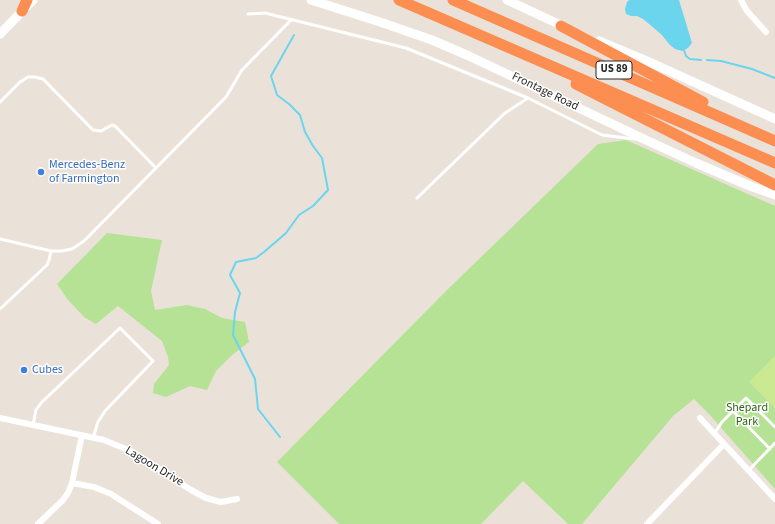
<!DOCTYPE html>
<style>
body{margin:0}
canvas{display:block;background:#eae2d9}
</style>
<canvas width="775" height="524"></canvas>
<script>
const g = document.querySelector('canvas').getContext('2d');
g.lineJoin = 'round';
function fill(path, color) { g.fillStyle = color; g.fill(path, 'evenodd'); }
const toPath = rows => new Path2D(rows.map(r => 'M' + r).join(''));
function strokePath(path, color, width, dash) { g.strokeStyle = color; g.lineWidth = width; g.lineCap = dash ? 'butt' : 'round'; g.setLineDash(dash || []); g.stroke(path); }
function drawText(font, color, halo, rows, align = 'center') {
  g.font = font + ' "Source Sans 3",sans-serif'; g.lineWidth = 3; g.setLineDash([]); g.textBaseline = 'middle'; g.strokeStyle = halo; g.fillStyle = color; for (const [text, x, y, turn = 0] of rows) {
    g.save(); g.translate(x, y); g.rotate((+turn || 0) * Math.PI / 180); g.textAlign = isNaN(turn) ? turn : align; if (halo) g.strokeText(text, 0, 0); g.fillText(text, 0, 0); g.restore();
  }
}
const green = toPath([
 [626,140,775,206,775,489,709,414,694,399,673,416,582,524,568,524,523,481,481,524,339,524,277,462,447,290,598,144],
 [107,233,162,240,151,291,155,310,187,305,205,309,222,318,245,322,249,342,231,356,216,371,207,390,190,386,166,397,153,393,154,384,169,365,168,357,162,341,118,306,96,324,84,317,68,300,57,284]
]);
const pitch = toPath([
 [775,356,775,408,749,382]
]);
const water = toPath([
 [629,0,679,0,692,43,688,48,682,51,675,49,670,45,661,34,643,19,637,16,631,16,626,14,625,9,627,2]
]);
const stream = toPath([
 [684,50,686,56,690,59,701,60],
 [707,60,721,61,752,69,775,78],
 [280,437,258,409,255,379,233,335,235,312,240,293,230,275,236,262,256,258,264,252,286,233,299,215,313,206,328,190,322,158,313,146,305,132,300,115,289,104,277,95,271,76,294,35]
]);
const lane = toPath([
 [248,14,265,13,406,48,528,98,602,135,635,139],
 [0,102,20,82,28,77,35,77,43,79,93,130,101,131,112,125,115,126,156,168],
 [417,198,505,113,528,98],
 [0,239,51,251,62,251,72,249,84,241,226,97,242,70,291,20],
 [0,309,47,265,49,260,51,251],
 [733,411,770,449],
 [33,425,36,410,41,403,120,328,153,361,105,411,98,422,93,438],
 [714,434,722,422,746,398,775,427],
 [748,471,775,443]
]);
const street = toPath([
 [741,0,747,11,766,32],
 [0,418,104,440,133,452,191,490,206,498,221,502,237,499],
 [700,418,775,499],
 [72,483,94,487,111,494,158,524],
 [38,524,63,500,68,493,72,483,82,435],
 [647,524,724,444]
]);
const secondary = toPath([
 [311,0,380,22,432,40,469,56,646,140,696,163,750,186,775,195],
 [507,0,567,28],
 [0,34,33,0],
 [599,41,656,65,775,119]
]);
const highway = toPath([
 [399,0,775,163],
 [453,0,775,141],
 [22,11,27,0],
 [561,26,703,102],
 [576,84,775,185]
]);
const markers = [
 [41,172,4,"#3f7fe0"],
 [24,370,4,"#3f7fe0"]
];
const shields = [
 [614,70,36]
];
const shieldNames = [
 ["US 89",614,70]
];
const streetNames = [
 ["Frontage Road",545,92,26],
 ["Lagoon Drive",154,467,31]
];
const shopNames = [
 ["Mercedes-Benz",49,165],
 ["of Farmington",49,179],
 ["Cubes",32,370]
];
const parkNames = [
 ["Shepard",747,408],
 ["Park",747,422]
];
fill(green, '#b5e295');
fill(pitch, '#cbe990');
fill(water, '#6bd5ed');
strokePath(stream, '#6bd5ed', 2);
strokePath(lane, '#fff', 3);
strokePath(street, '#fff', 6);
strokePath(secondary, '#fff', 9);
strokePath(highway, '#fd8e51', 11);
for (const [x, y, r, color] of markers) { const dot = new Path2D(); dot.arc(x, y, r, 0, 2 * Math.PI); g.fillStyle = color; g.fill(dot); strokePath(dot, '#fff', 1.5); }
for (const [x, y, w] of shields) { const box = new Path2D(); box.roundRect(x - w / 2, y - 9, w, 18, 3); g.fillStyle = '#fff'; g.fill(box); strokePath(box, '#282828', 1); }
drawText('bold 11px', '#282828', null, shieldNames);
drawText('12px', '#282828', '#fff', streetNames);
drawText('12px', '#366cbe', '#fff', shopNames, 'left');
drawText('12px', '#2e6319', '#fff', parkNames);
</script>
